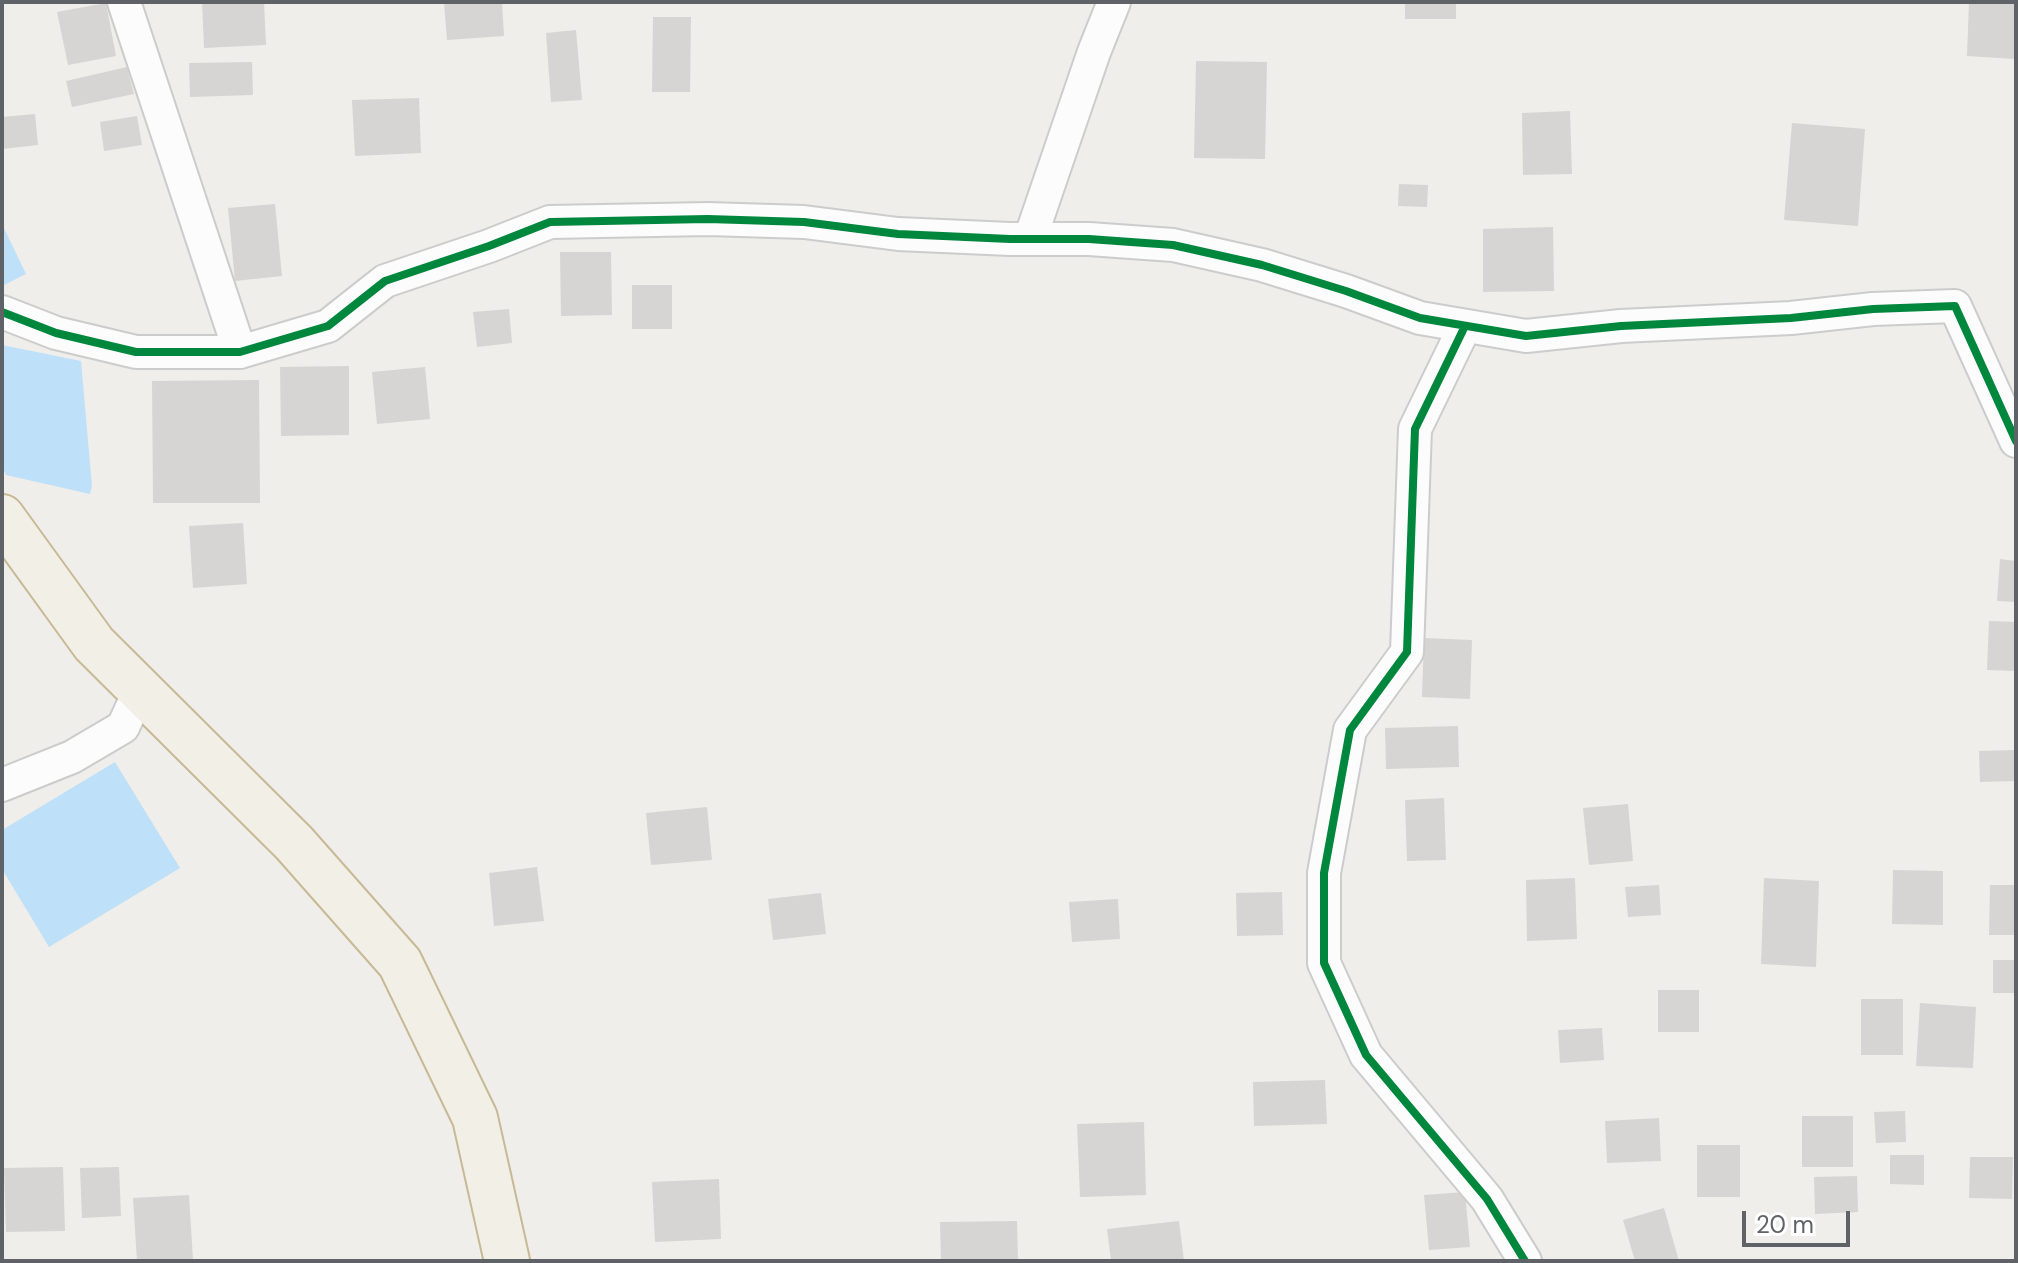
<!DOCTYPE html>
<style>
body{margin:0}
#map{position:relative;width:2018px;height:1263px;overflow:hidden;background:#efeeea;font-family:"DM Sans",sans-serif}
canvas{display:block}
.frame{position:absolute;inset:0;border:4px solid #5f6368;pointer-events:none}
.scale{position:absolute;left:1742px;top:1211px;width:108px;height:36px;box-sizing:border-box;border:4px solid #5f6368;border-top:0;padding-left:10px;font-size:24px;line-height:28px;white-space:nowrap;color:#5f6368;-webkit-text-stroke:6px #fff;paint-order:stroke}
</style>
<div id="map">
<canvas width="2018" height="1263"></canvas>
<div class="frame"></div>
<div class="scale">20 m</div>
</div>
<script>
const g = document.querySelector('canvas').getContext('2d');
g.lineJoin = 'round';
function fill(path, color) { g.fillStyle = color; g.fill(path, 'evenodd'); }
const toPath = rows => new Path2D(rows.map(r => 'M' + r).join(''));
function strokePath(path, color, width, dash) { g.strokeStyle = color; g.lineWidth = width; g.lineCap = dash ? 'butt' : 'round'; g.setLineDash(dash || []); g.stroke(path); }
const water = toPath([
 [2,224,26,274,2,286],
 [2,345,81,361,92,486,90,494,6,475,2,466],
 [115,762,180,868,49,947,2,869,2,830]
]);
const building = toPath([
 [202,2,264,2,266,45,204,48],
 [444,2,502,2,504,36,447,40],
 [1405,2,1456,2,1456,19,1405,19],
 [1969,2,2016,2,2015,59,1967,56],
 [106,3,116,56,68,65,57,12],
 [653,17,691,17,690,92,652,92],
 [576,30,582,100,551,102,546,33],
 [1196,61,1267,62,1265,159,1194,158],
 [252,62,253,95,190,97,189,63],
 [127,67,134,94,72,107,66,81],
 [419,98,421,153,355,156,352,100],
 [1570,111,1572,174,1523,175,1522,113],
 [35,114,38,145,2,149,2,117],
 [137,116,142,145,104,151,100,122],
 [1792,123,1865,129,1858,226,1784,220],
 [1399,184,1428,185,1427,207,1398,206],
 [275,204,282,276,235,281,228,208],
 [1553,227,1554,291,1483,292,1483,229],
 [560,252,611,252,612,315,561,316],
 [632,285,672,285,672,329,632,329],
 [509,309,512,343,477,347,473,312],
 [349,366,349,435,281,436,280,367],
 [425,367,430,419,377,424,372,372],
 [259,380,260,503,153,503,152,381],
 [243,523,247,584,193,588,189,526],
 [2000,559,2016,561,2016,602,1997,601],
 [1989,621,2016,622,2016,671,1987,670],
 [1424,638,1472,640,1470,699,1422,697],
 [1458,726,1459,767,1386,769,1385,728],
 [2016,750,2016,781,1980,782,1979,751],
 [1444,798,1446,860,1407,861,1405,800],
 [1628,804,1633,861,1589,865,1583,808],
 [707,807,712,860,651,865,646,813],
 [537,867,544,921,494,926,489,873],
 [1893,870,1943,871,1943,925,1892,924],
 [1575,878,1577,939,1527,941,1526,880],
 [1764,878,1819,881,1816,967,1761,964],
 [1659,885,1661,915,1628,917,1625,887],
 [1990,885,2016,885,2016,935,1989,935],
 [1282,892,1283,935,1237,936,1236,893],
 [821,893,826,934,773,940,768,899],
 [1118,899,1120,939,1072,942,1069,902],
 [1993,960,2016,960,2016,993,1993,993],
 [1658,990,1699,990,1699,1032,1658,1032],
 [1861,999,1903,999,1903,1055,1861,1055],
 [1920,1003,1976,1007,1973,1068,1916,1066],
 [1602,1028,1604,1060,1560,1063,1558,1030],
 [1325,1080,1327,1124,1254,1126,1253,1082],
 [1905,1111,1906,1142,1876,1143,1874,1112],
 [1802,1116,1853,1116,1853,1167,1802,1167],
 [1659,1118,1661,1161,1607,1163,1605,1121],
 [1144,1122,1146,1195,1080,1197,1077,1124],
 [1697,1145,1740,1145,1740,1197,1697,1197],
 [1890,1155,1924,1155,1924,1185,1890,1184],
 [1970,1157,2013,1157,2012,1199,1969,1198],
 [63,1167,65,1231,6,1232,4,1168],
 [119,1167,121,1216,82,1218,80,1168],
 [1857,1176,1858,1212,1815,1214,1814,1177],
 [719,1179,721,1239,655,1242,652,1182],
 [1465,1192,1470,1247,1429,1250,1424,1195],
 [189,1195,193,1260,137,1261,133,1198],
 [1664,1208,1679,1261,1635,1261,1623,1220],
 [1017,1221,1018,1261,941,1261,940,1222],
 [1179,1221,1184,1261,1111,1261,1107,1229]
]);
const minor = toPath([
 [124,2,240,352],
 [1030,239,1094,52,1114,2],
 [2,312,56,333,136,352,240,352,328,326,385,281,489,246,550,222,708,219,804,222,898,234,1010,239,1089,239,1173,245,1262,265,1346,291,1420,318,1526,336,1621,326,1791,318,1873,309,1955,306,2016,441],
 [1465,326,1415,429,1407,652,1350,730,1324,873,1324,963,1366,1055,1487,1199,1525,1261],
 [2,785,72,757,123,727,140,690]
]);
const trunk = toPath([
 [2,517,94,644,294,843,400,963,475,1118,507,1261]
]);
const cycleway = toPath([
 [2,312,56,333,136,352,240,352,328,326,385,281,489,246,550,222,708,219,804,222,898,234,1010,239,1089,239,1173,245,1262,265,1346,291,1420,318,1526,336,1621,326,1791,318,1873,309,1955,306,2016,441],
 [1465,326,1415,429,1407,652,1350,730,1324,873,1324,963,1366,1055,1487,1199,1525,1261]
]);
fill(water, '#bfe0f9');
fill(building, '#d6d5d3');
strokePath(minor, '#cbcccc', 36);
strokePath(trunk, '#c8b996', 48);
strokePath(minor, '#fdfcfc', 32);
strokePath(trunk, '#f2f0e6', 44);
strokePath(cycleway, '#00873e', 8);
</script>
